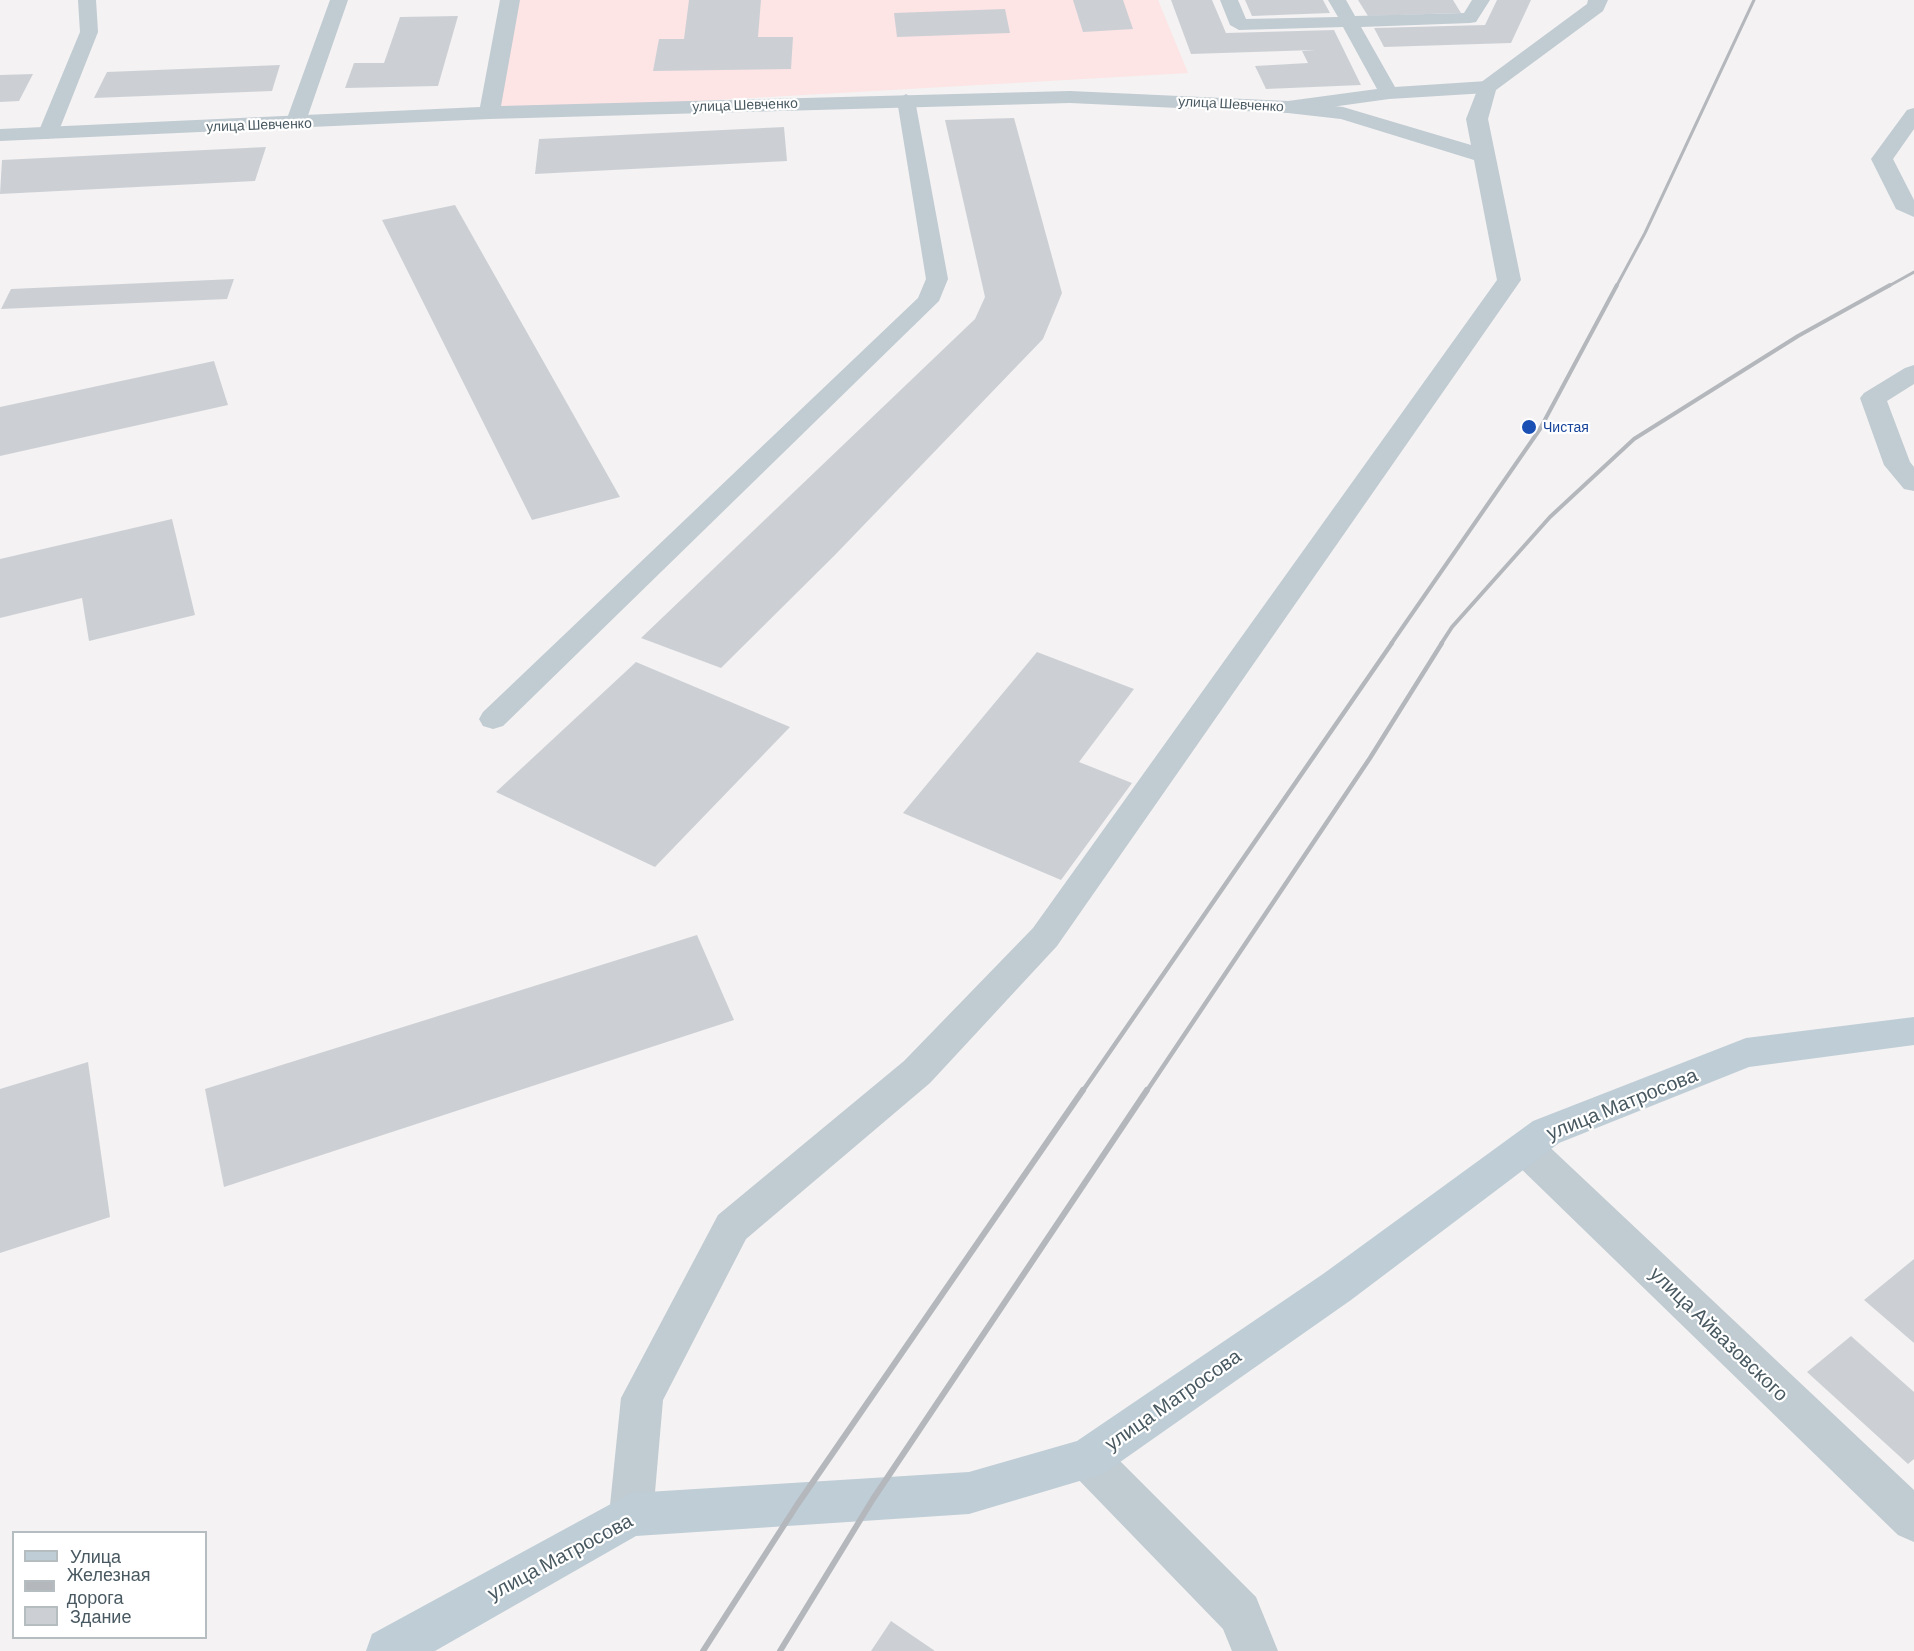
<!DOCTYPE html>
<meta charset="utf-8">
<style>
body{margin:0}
#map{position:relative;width:1914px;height:1651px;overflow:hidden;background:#f4f2f2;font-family:Barlow,sans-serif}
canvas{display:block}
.legend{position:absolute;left:12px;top:1531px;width:195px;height:108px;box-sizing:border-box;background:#fff;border:2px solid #b6bdc0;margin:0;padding:8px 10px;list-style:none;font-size:18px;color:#495961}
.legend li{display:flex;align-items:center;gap:12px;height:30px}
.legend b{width:30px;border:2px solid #b6bdc0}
</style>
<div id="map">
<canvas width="1914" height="1651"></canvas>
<ul class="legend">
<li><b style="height:8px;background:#bfcdd6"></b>Улица</li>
<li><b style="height:8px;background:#b4b8bd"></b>Железная дорога</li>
<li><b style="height:16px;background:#ccd0d5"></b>Здание</li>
</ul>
</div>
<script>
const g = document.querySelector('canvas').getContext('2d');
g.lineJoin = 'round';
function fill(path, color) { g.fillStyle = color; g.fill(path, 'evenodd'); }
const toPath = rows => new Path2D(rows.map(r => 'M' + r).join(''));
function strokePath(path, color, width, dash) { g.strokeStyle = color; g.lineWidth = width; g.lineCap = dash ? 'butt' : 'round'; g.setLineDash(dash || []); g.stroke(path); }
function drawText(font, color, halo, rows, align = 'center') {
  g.font = font + ' Barlow,sans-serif'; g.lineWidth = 4.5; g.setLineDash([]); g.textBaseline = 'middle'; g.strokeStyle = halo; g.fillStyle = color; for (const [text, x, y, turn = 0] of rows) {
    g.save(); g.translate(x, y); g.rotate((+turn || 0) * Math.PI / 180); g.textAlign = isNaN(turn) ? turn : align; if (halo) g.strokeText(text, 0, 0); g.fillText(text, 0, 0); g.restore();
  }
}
const medical = toPath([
 [509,0,1158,0,1188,73,489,113]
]);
const building = toPath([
 [689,0,761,0,758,37,793,37,791,69,653,71,659,39,684,39],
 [1073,0,1123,0,1133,29,1083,32],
 [1171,0,1212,0,1226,33,1334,30,1361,85,1266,89,1255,66,1308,63,1302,51,1315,50,1191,54],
 [1245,0,1323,0,1330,13,1252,16],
 [1358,0,1453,0,1461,13,1368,16],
 [1497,0,1531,0,1511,43,1384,47,1374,28,1485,25],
 [1005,9,1010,33,897,37,894,13],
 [458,16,438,86,345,88,354,63,384,63,400,17],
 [280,65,272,91,94,98,107,72],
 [33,74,19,101,0,102,0,75],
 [1014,118,1062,293,1043,339,834,556,721,668,641,638,975,319,985,297,945,120],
 [784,127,787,161,535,174,539,139],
 [266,147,255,181,0,194,2,160],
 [455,205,620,497,532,520,382,220],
 [234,279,227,299,1,309,11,289],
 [214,361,228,405,0,456,0,407],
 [172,519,195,615,89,641,82,598,0,618,0,559],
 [1037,652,1134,689,1079,762,1132,783,1061,880,903,813],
 [636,662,790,727,655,867,496,792],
 [697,935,734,1020,224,1187,205,1089],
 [88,1062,110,1217,0,1253,0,1089],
 [1914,1259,1914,1343,1864,1300],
 [1851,1336,1914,1392,1914,1459,1908,1464,1807,1372],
 [891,1621,935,1651,871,1651]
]);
const lane = toPath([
 [78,0,96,0,98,32,58,133,48,139,38,133,80,32,78,0],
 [330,0,348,0,305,124,302,128,288,128,285,124,330,0],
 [1220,0,1238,0,1246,19,1338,17,1328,0,1346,0,1355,16,1464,13,1472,0,1490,0,1476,22,1470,23,1361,27,1395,87,1487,81,1496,87,1487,93,1389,99,1288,113,1281,111,1278,107,1288,101,1377,89,1343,27,1239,30,1230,25,1220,0],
 [906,94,915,100,948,279,939,301,503,726,493,729,483,726,479,719,483,712,918,298,926,279,897,100,906,94]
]);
const street = toPath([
 [500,0,520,0,501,106,1070,91,1288,101,1343,107,1471,145,1466,119,1480,83,1587,4,1588,0,1608,0,1603,11,1496,90,1488,119,1521,280,1057,946,930,1083,746,1239,663,1400,653,1515,647,1530,631,1537,615,1530,609,1515,621,1398,718,1215,904,1061,1033,928,1497,280,1474,160,1341,119,1288,113,1070,103,489,119,0,141,0,129,480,107,500,0],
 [1914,108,1914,129,1893,159,1914,200,1914,217,1896,209,1871,159,1907,110,1914,108],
 [1914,365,1914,384,1887,401,1910,462,1914,467,1914,491,1904,489,1884,465,1860,398,1864,393,1905,368,1914,365],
 [1525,1132,1539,1137,1914,1490,1914,1542,1898,1535,1511,1159,1506,1148,1511,1137,1525,1132],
 [1088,1438,1103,1444,1256,1597,1278,1651,1232,1651,1223,1629,1073,1474,1066,1459,1073,1444,1088,1438]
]);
const secondary = toPath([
 [1914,1017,1914,1045,1749,1067,1559,1143,1351,1300,1103,1474,969,1514,636,1536,435,1651,366,1651,372,1634,631,1493,969,1472,1077,1441,1323,1274,1533,1121,1746,1038,1914,1017]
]);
const railFar3 = toPath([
 [1616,287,1645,233,1754,0],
 [1887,287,1914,272]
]);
const railFar2 = toPath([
 [1391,644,1540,429,1617,285],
 [1441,644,1452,627,1550,517,1634,439,1798,336,1890,285]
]);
const railFar1 = toPath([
 [1082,1092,1392,643],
 [1146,1092,1370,758,1442,643]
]);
const rail = toPath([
 [703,1651,797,1505,1083,1090],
 [780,1651,873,1499,1147,1090]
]);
const markers = [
 [1529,427,8,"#1a4fb4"]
];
const farStreetnames = [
 ["улица Шевченко",1231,104,3],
 ["улица Шевченко",745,105,-2],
 ["улица Шевченко",259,125,-2]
];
const farTransitnames = [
 ["Чистая",1543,427]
];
const nearStreetnames = [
 ["улица Матросова",1622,1104,-22],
 ["улица Айвазовского",1719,1334,44],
 ["улица Матросова",1173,1400,-35],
 ["улица Матросова",560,1557,-28]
];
fill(medical, '#fde4e5');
fill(building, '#ccd0d5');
fill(lane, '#c0cbd2');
fill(street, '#c0cbd2');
fill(secondary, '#bfcdd6');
strokePath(railFar3, '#b4b8bd', 3);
strokePath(railFar2, '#b4b8bd', 4);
strokePath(railFar1, '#b4b8bd', 4.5);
strokePath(rail, '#b4b8bd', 6);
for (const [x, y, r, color] of markers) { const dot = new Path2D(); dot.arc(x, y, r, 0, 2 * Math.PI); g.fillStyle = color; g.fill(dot); strokePath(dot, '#fff', 2); }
drawText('14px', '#495961', '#fff', farStreetnames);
drawText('14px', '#164399', '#fff', farTransitnames, 'left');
drawText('20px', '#495961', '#fff', nearStreetnames);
</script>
